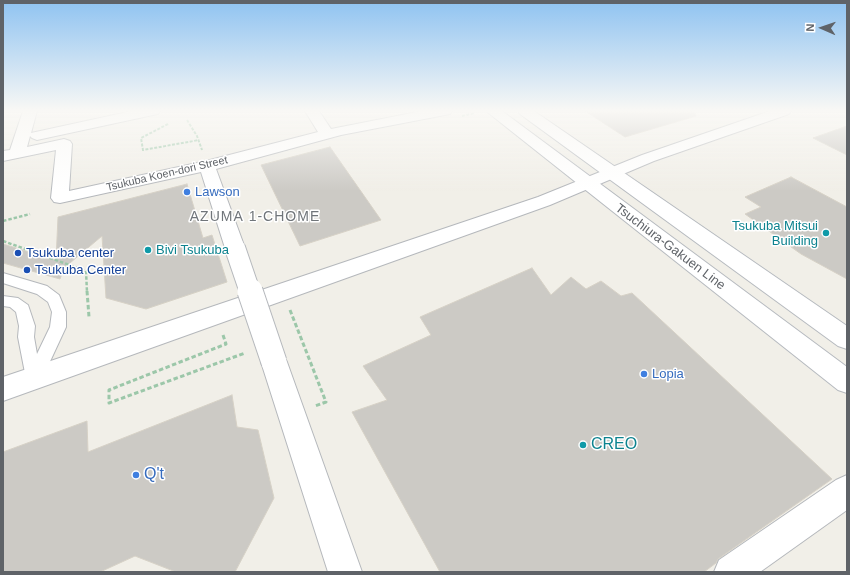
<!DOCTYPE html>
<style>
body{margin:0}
#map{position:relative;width:850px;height:575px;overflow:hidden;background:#f1efe8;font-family:Helvetica,sans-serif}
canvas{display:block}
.frame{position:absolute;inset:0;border:4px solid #5f6368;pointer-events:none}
.north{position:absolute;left:802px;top:8px;width:40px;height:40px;-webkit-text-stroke:3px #fff;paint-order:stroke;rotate:272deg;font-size:11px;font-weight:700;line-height:16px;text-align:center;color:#5f6368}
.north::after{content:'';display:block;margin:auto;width:14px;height:18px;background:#5f6368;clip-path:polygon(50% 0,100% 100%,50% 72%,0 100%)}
</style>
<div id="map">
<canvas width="850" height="575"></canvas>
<div class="frame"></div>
<div class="north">N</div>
</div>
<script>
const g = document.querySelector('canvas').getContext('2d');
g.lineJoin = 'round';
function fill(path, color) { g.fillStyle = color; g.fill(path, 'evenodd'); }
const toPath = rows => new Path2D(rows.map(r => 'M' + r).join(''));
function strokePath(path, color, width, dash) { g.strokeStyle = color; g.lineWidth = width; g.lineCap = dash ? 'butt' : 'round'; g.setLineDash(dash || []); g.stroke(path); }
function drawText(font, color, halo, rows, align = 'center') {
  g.font = font + ' Helvetica,sans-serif'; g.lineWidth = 3; g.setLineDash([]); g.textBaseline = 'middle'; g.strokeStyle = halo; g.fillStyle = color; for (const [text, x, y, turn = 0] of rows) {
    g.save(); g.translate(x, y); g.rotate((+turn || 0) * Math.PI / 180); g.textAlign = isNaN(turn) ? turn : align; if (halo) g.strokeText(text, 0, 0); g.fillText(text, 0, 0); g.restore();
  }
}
const building = toPath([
 [585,111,695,111,696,116,625,137,585,111],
 [847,126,847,155,813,138,847,126],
 [330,147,381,220,300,246,261,165,330,147],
 [791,177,847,207,847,279,801,254,745,214,761,207,745,197,791,177],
 [187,184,203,238,212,235,227,282,146,309,106,298,102,236,64,268,60,279,3,263,3,244,56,260,58,217,187,184],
 [532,268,551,295,571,277,586,289,601,281,621,296,632,293,832,479,718,559,716,563,704,572,440,572,352,412,387,400,363,366,431,335,420,317,532,268],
 [232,395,237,427,258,430,274,498,235,572,176,572,135,556,100,572,3,572,3,452,87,421,88,452,232,395]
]);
const pathFar2 = toPath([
 [462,116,475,113],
 [187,120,197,136,202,150],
 [168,124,141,138,143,150,199,140]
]);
const pathFar1 = toPath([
 [3,221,30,214],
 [3,241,86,271,87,292]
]);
const path = toPath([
 [87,291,89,317],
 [290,310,326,402,315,406],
 [223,335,226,344,109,390,109,403,245,353]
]);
const service = toPath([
 [3,273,47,286,59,295,66,312,66,327,40,383,34,385,28,383,26,378,18,337,19,326,16,312,10,307,3,306,3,296,18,298,28,305,35,326,34,337,37,354,50,327,52,312,48,302,37,294,3,283,3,273]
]);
const pedestrian = toPath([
 [23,111,37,111,31,133,132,111,160,111,158,114,153,115,37,140,32,138,30,136,27,147,64,139,70,141,72,144,69,191,206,161,318,132,305,111,319,111,331,129,422,111,452,111,450,114,445,115,341,135,216,169,245,248,242,253,235,255,228,253,225,248,201,172,60,203,54,202,51,198,56,150,3,161,3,151,10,150,23,111],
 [274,351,283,354,287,362,362,572,328,572,261,362,265,354,274,351],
 [847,475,847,510,760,572,714,572,719,560,836,480,847,475]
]);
const tertiary = toPath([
 [770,111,791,111,789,114,654,161,550,205,3,401,3,377,538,197,642,155,770,111]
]);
const secondary = toPath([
 [486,111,502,111,847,367,847,393,838,390,486,111],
 [518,111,534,111,847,326,847,349,838,346,520,114,518,111]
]);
const pedestrianBridgeFar1 = toPath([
 [235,248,250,292]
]);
const pedestrianBridge = toPath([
 [250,291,274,362]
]);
const markers = [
 [187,192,4,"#3f7fe0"],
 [826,233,4,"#0f9aa8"],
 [148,250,4,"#0f9aa8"],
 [18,253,4,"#1a4fb4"],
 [27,270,4,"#1a4fb4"],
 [644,374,4,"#3f7fe0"],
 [583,445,4,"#0f9aa8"],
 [136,475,4,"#3f7fe0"]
];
const farStreetnames = [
 ["Tsukuba Koen-dori Street",167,174,-13]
];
const shopNames = [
 ["Lawson",195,192],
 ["Lopia",652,374]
];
const cultureNames = [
 ["Tsukuba Mitsui",818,226],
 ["Building",818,241],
 ["Bivi Tsukuba",156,250,"left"]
];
const streetNames = [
 ["Tsuchiura-Gakuen Line",670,247,37]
];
const transitNames = [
 ["Tsukuba center",26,253],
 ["Tsukuba Center",35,270]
];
const neighbourhoodNames = [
 ["AZUMA 1-CHOME",255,217]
];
const nearCulturenames = [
 ["CREO",591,445]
];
const nearShopnames = [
 ["Q't",144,475]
];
fill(building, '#cccac5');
strokePath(building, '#d6d1c6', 1);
strokePath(service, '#b5b8bc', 2);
strokePath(pedestrian, '#b5b8bc', 2);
strokePath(tertiary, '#b5b8bc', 2);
strokePath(secondary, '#b6babf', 2);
strokePath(pathFar2, '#9cc7a9', 2, [3, 1.5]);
strokePath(pathFar1, '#9cc7a9', 2.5, [3.5, 2]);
strokePath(path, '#9cc7a9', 3, [4.5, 2.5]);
fill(service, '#fff');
fill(pedestrian, '#fff');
fill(tertiary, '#fff');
fill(secondary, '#fff');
strokePath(pedestrianBridgeFar1, '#b5b8bc', 22, []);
strokePath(pedestrianBridge, '#b5b8bc', 27, []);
strokePath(pedestrianBridgeFar1, '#fff', 20);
strokePath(pedestrianBridge, '#fff', 25);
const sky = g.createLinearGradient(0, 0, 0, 191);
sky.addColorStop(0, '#8fc3f1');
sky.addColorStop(0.58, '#f9f8f5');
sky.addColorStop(1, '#f9f8f500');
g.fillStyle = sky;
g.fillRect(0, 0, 850, 191);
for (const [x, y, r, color] of markers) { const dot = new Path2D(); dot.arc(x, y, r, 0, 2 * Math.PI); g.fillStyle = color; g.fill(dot); strokePath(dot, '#fff', 1.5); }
drawText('11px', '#5f6368', '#fff', farStreetnames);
drawText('13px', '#366cbe', '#fff', shopNames, 'left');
drawText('13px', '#0d838f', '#fff', cultureNames, 'right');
drawText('13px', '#5f6368', '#fff', streetNames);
drawText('13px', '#164399', '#fff', transitNames, 'left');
g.letterSpacing = '1px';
drawText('14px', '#70757a', '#fff', neighbourhoodNames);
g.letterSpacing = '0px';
drawText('16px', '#0d838f', '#fff', nearCulturenames, 'left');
drawText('16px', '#366cbe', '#fff', nearShopnames, 'left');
</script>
